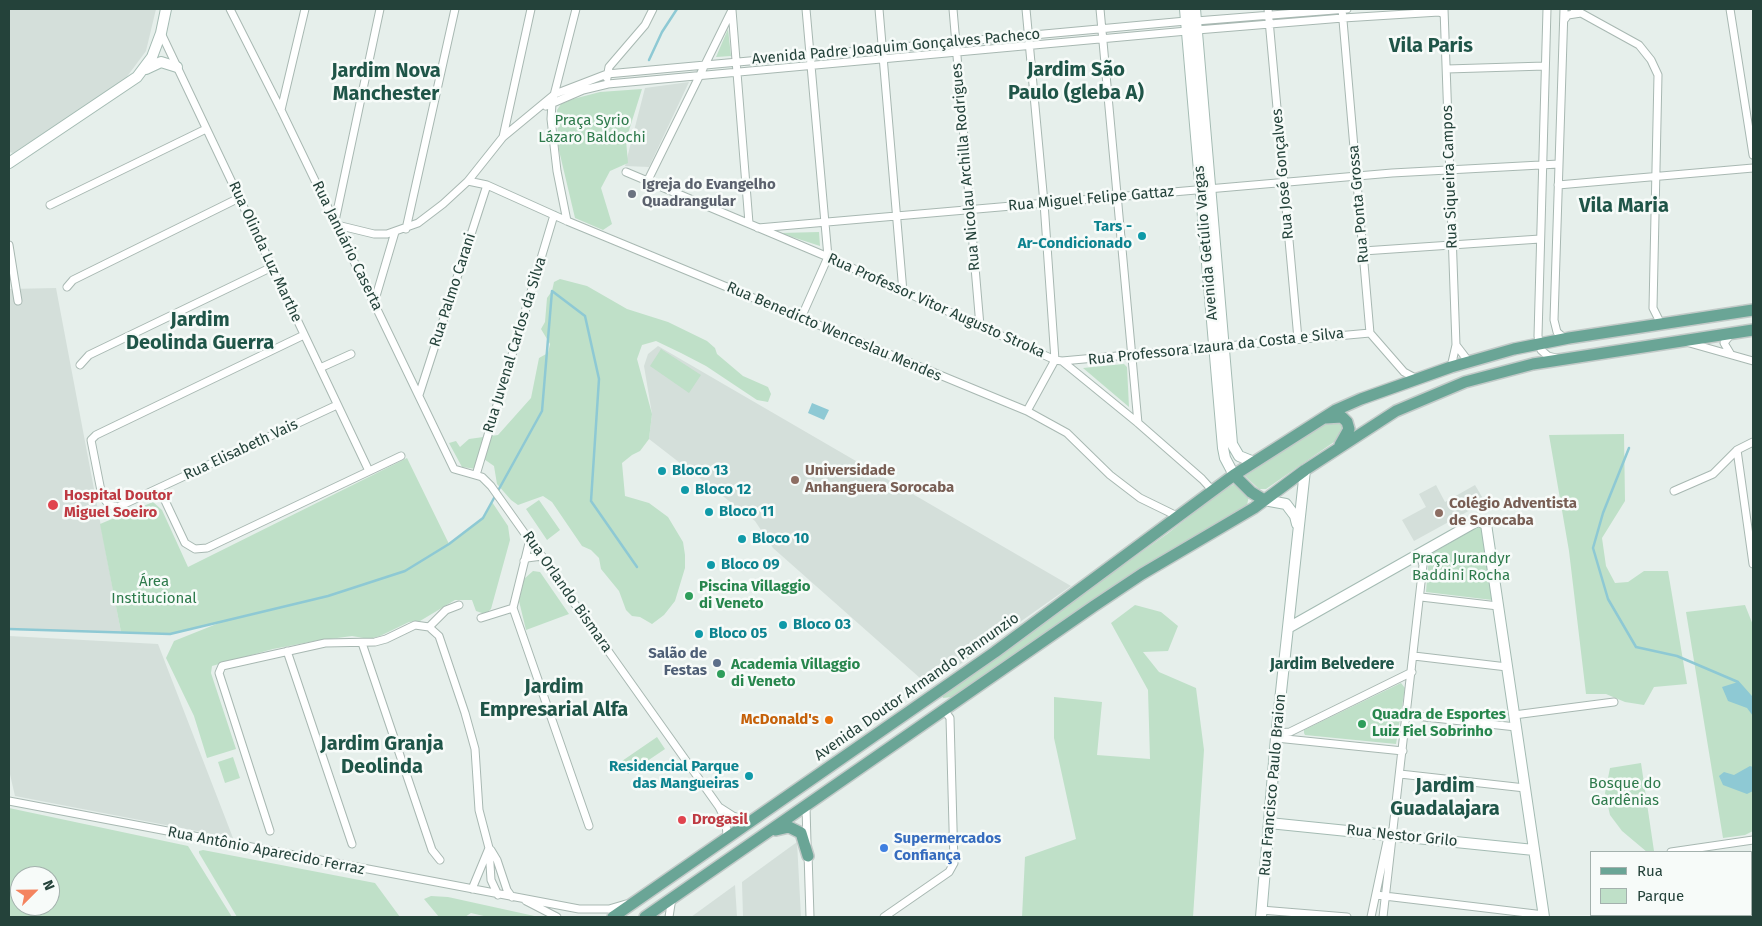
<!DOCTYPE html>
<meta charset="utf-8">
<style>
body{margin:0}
#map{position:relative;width:1762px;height:926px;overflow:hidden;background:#e6efeb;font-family:"Fira Sans",sans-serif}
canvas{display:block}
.frame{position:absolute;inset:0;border:10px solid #24423a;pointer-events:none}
.legend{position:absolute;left:1590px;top:851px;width:162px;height:65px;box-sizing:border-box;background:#f7fbf9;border:1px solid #a3b1ad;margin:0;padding:6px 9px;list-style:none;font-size:15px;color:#24423a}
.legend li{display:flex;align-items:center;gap:10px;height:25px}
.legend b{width:25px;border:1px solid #a3b1ad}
.north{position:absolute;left:10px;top:866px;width:50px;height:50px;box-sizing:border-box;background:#f7fbf9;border:1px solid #a3b1ad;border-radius:50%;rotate:67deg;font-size:14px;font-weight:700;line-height:20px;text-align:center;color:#24423a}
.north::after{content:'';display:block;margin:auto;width:18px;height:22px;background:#f4845f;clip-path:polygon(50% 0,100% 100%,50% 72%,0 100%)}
</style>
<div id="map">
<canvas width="1762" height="926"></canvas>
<div class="frame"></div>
<ul class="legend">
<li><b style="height:6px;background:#6aa596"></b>Rua</li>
<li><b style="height:14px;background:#bfe0c8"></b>Parque</li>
</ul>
<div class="north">N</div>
</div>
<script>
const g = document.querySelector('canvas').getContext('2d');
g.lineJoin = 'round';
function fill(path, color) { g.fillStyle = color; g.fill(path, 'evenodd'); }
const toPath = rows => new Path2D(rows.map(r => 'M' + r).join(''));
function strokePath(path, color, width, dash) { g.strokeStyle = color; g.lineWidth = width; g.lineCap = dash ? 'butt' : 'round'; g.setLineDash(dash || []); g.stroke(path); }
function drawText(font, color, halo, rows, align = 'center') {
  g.font = font + ' "Fira Sans",sans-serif'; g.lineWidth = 5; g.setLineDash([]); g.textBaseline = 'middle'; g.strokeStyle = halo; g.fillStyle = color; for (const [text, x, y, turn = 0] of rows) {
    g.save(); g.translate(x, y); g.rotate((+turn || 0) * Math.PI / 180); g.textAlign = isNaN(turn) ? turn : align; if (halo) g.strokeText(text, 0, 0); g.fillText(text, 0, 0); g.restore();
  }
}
const built = toPath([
 [9,9,156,9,146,51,123,82,13,153,9,152],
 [689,82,649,167,625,166,645,88],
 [56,288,121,632,9,630,9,289],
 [658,346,1071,586,929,686,773,548,755,521,649,439,652,414,644,366,648,354],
 [1436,485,1445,502,1475,485,1485,502,1414,541,1402,520,1426,507,1419,494],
 [9,636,158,644,233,838,15,796,9,770],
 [797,842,801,917,743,917,742,882],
 [735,885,737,917,691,917]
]);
const green = toPath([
 [728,29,731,56,716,57],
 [642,89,626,140,628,163,610,171,601,188,612,224,603,230,575,218,558,146,557,110,561,104,573,99,600,92],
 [819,232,820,246,780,233],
 [560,279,587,286,627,309,668,322,707,341,715,348,717,354,743,376,768,387,771,394,768,402,757,400,706,366,681,353,656,341,642,345,637,359,652,414,649,439,640,451,632,455,622,463,625,496,649,503,668,517,683,542,685,555,685,568,675,601,664,615,652,624,640,617,632,616,626,610,619,591,601,569,599,558,591,550,582,546,552,502,543,496,518,505,511,500,497,484,494,466,481,457,476,469,462,467,449,443,456,441,460,447,469,439,498,435,531,398,539,358,548,353,550,344,541,329,545,322,547,298,552,291,554,282],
 [661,349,701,375,689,393,650,366],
 [1124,364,1127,367,1129,407,1083,368],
 [1338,419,1346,428,1344,435,1266,489,1259,489,1245,476,1329,420],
 [1624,434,1625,501,1602,538,1606,566,1615,583,1628,582,1644,571,1668,571,1687,684,1654,687,1644,705,1625,702,1606,694,1586,694,1569,551,1549,435],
 [407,458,449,544,482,518,492,502,508,526,510,540,491,609,485,614,476,611,472,600,455,600,420,621,409,622,380,636,369,639,352,636,315,641,273,649,212,666,211,673,236,749,207,758,194,716,166,658,174,641,224,621,170,634,121,632,100,524,153,502,162,510,188,567],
 [1235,484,1249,496,1247,505,1157,558,952,697,943,698,941,694,1167,534,1223,490],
 [539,500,560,530,547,540,526,509],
 [1480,527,1484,530,1492,600,1426,592,1429,555,1474,529],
 [533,571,540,572,569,614,526,630,519,601,524,579],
 [1135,605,1161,612,1178,626,1168,651,1143,652,1159,672,1196,688,1204,750,1193,917,1022,917,1025,857,1076,839,1054,738,1054,697,1102,702,1097,755,1150,759,1148,690,1111,623],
 [1745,605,1753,625,1753,831,1745,835,1723,838,1686,612],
 [1401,683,1405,688,1396,744,1305,735,1304,733,1304,730],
 [657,737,665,749,628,774,622,761],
 [233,757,240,778,225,783,218,762],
 [1641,763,1654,851,1647,852,1622,831,1610,815,1605,793,1610,768],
 [9,808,188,846,232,917,9,917],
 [20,876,50,876,50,906,20,906],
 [203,850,375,883,400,917,237,917,199,853,199,851],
 [431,896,448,897,539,917,488,917,471,913,465,917,439,917,424,899]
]);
const water = toPath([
 [812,403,829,410,824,420,808,413],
 [1738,682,1753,699,1753,716,1747,708,1728,701,1722,687],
 [1750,766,1753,767,1753,791,1747,794,1723,785,1719,776,1724,772,1734,775]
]);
const stream = toPath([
 [649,60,662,32,677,9],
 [552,291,585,316,599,379,591,501,637,567],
 [1629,448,1603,513,1593,548,1608,599,1636,647,1677,656,1738,682,1753,699],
 [9,629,170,634,328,596,405,571,449,544,483,518,542,411,552,291]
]);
const street = toPath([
 [230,9,281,110,454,469,482,477,491,486,719,807,726,821,727,837],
 [879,9,903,292],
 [953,9,980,326],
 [1026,9,1044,203,1055,360,1027,411],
 [1100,9,1138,423],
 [1268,9,1298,339],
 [1342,9,1370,333,1404,372,1417,379],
 [1444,9,1456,345],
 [1547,9,1538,336,1541,350,1548,356,1556,358],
 [1564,9,1554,320,1557,332,1565,339],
 [1730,9,1753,155],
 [732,10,749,223],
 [1581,13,1639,45,1651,60,1658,75,1653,308,1661,324],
 [1564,20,1568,15,1581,13,1574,9],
 [1196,21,1347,9],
 [1197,30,1343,18,1439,12,1444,14],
 [161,33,369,471],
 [1447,69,1545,66],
 [607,78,609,67,645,25,653,9],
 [546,106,583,90,608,84,1187,31],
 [281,110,305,9],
 [503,137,531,9],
 [626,172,828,257,1055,360,1062,361,1138,423,1202,479,1213,491],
 [648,180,731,12],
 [468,181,487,185,567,221,1027,411,1067,433,1110,475,1140,498,1179,517],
 [1558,185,1753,168],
 [50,205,206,129],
 [335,221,380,9],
 [567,221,557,171,551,119,552,103,576,9],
 [337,225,374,234,387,234,418,223,443,204,468,181,503,137,555,94,607,74,1186,21],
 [758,228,1392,173,1559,164],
 [406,229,455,9],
 [9,245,18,301],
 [1363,251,1540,239],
 [67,287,73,280,239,198],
 [374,303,395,232],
 [801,318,828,257,806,9],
 [304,335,96,435,91,440,102,496,109,505,118,507,337,405],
 [1686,342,1753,361],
 [1730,353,1724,343,1731,334],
 [1062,361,1370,333],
 [80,365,89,355,272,267],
 [1451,367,1456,345,1469,362],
 [320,368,351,354],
 [419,395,487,185],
 [1737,450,1753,564],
 [476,475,554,215],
 [159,488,185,543,195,549,207,548,401,456],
 [1674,491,1713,474,1737,450,1753,442],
 [530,539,513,608,589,826],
 [524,561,527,558,542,556],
 [1421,597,1498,606],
 [481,618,513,608],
 [429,627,446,610,459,605],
 [362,643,432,850,440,860],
 [287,651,352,844],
 [1414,656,1507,667],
 [1407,715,1516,727],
 [1514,715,1614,702],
 [1277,733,1290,732,1412,672],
 [1276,738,1403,751],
 [1400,774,1525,788],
 [9,801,579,909,609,909,626,904],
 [806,806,807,843],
 [719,807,733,816,750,821],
 [270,831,219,673,222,666,325,643,375,642,386,639,415,625,429,627,439,636,465,713,475,749,479,810,489,848,491,880,498,895],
 [491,850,497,860,507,890,512,897],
 [1671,852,1753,840],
 [808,853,810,917],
 [472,889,489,848],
 [1376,895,1544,915],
 [526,901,557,917],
 [1261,910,1347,917],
 [669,917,672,898],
 [884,917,949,872,954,863,950,718,944,710],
 [1371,917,1389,832],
 [1383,917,1423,565,1421,558,1414,557]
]);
const secondary = toPath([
 [1185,9,1223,448,1225,458,1234,475],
 [1195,9,1232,444,1239,456,1254,462],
 [146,69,161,62,177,67],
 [9,163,137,77,152,57,161,33,166,9],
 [1264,500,1286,504,1295,516,1297,524],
 [1288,628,1472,524,1478,521,1486,524,1544,917],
 [1269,823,1534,850],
 [1261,917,1276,738,1305,470]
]);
const primary = toPath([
 [1325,418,1342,417,1347,422,1349,429,1340,445],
 [1234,475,1251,492,1264,500],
 [776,830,789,827,801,833,808,856],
 [613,917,995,652,1234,475,1336,410,1361,399,1451,367,1514,349,1569,338,1753,310],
 [645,917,1094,606,1142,574,1254,508,1305,470,1396,411,1465,382,1533,364,1753,330]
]);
const markers = [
 [632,194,5,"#6b7280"],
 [1142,236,5,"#0f9aa8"],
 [662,471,5,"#0f9aa8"],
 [795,480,5,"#8d6e63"],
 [685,490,5,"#0f9aa8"],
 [53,505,6,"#e0444e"],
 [709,512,5,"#0f9aa8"],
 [1439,513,5,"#8d6e63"],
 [742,539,5,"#0f9aa8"],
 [711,565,5,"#0f9aa8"],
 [689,596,5,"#2e9e5b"],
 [783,625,5,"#0f9aa8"],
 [699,634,5,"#0f9aa8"],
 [717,663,5,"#5c6f8a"],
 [721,674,5,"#2e9e5b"],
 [829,720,5,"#e8710a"],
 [1362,724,5,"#2e9e5b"],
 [749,776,5,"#0f9aa8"],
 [682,820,5,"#e0444e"],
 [884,848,5,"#3f7fe0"]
];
const streetNames = [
 ["Avenida Padre Joaquim Gonçalves Pacheco",896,47,-5],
 ["Rua Nicolau Archilla Rodrigues",966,167,-95],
 ["Rua José Gonçalves",1283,174,-95],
 ["Rua Siqueira Campos",1450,177,-92],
 ["Rua Miguel Felipe Gattaz",1091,199,-5],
 ["Rua Ponta Grossa",1359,204,-95],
 ["Avenida Getúlio Vargas",1206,243,-95],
 ["Rua Januário Caserta",347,246,64],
 ["Rua Olinda Luz Marthe",265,252,65],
 ["Rua Palmo Carani",453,290,-72],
 ["Rua Professor Vitor Augusto Stroka",936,306,24],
 ["Rua Benedicto Wenceslau Mendes",834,332,23],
 ["Rua Juvenal Carlos da Silva",515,345,-73],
 ["Rua Professora Izaura da Costa e Silva",1216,347,-6],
 ["Rua Elisabeth Vais",241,450,-25],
 ["Rua Orlando Bismara",567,592,55],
 ["Avenida Doutor Armando Pannunzio",917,687,-35],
 ["Rua Francisco Paulo Braion",1273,785,-85],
 ["Rua Nestor Grilo",1402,836,6],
 ["Rua Antônio Aparecido Ferraz",266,851,11]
];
const parkNames = [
 ["Praça Syrio",592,121],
 ["Lázaro Baldochi",592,138],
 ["Praça Jurandyr",1461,559],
 ["Baddini Rocha",1461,576],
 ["Área",154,582],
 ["Institucional",154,599],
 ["Bosque do",1625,784],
 ["Gardênias",1625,801]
];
const worshipNames = [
 ["Igreja do Evangelho",642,185],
 ["Quadrangular",642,202]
];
const cultureNames = [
 ["Tars -",1132,227,"right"],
 ["Ar-Condicionado",1132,244,"right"],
 ["Bloco 13",672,471],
 ["Bloco 12",695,490],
 ["Bloco 11",719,512],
 ["Bloco 10",752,539],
 ["Bloco 09",721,565],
 ["Bloco 03",793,625],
 ["Bloco 05",709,634],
 ["Residencial Parque",739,767,"right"],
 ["das Mangueiras",739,784,"right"]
];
const educationNames = [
 ["Universidade",805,471],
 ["Anhanguera Sorocaba",805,488],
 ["Colégio Adventista",1449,504],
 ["de Sorocaba",1449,521]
];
const healthNames = [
 ["Hospital Doutor",64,496],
 ["Miguel Soeiro",64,513],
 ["Drogasil",692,820]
];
const leisureNames = [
 ["Piscina Villaggio",699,587],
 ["di Veneto",699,604],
 ["Academia Villaggio",731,665],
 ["di Veneto",731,682],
 ["Quadra de Esportes",1372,715],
 ["Luiz Fiel Sobrinho",1372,732]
];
const serviceNames = [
 ["Salão de",707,654],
 ["Festas",707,671]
];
const foodNames = [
 ["McDonald's",819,720]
];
const shopNames = [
 ["Supermercados",894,839],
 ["Confiança",894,856]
];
const neighbourhoodNames = [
 ["Jardim Belvedere",1332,665]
];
const districtNames = [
 ["Vila Paris",1431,46],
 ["Jardim São",1076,70],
 ["Paulo (gleba A)",1076,93],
 ["Jardim Nova",386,71],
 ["Manchester",386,94],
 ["Vila Maria",1624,206],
 ["Jardim",200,320],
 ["Deolinda Guerra",200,343],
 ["Jardim",554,687],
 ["Empresarial Alfa",554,710],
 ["Jardim Granja",382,744],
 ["Deolinda",382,767],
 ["Jardim",1445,786],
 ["Guadalajara",1445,809]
];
fill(built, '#d4dfda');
fill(green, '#bfe0c8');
fill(water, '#8ec9d4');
strokePath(stream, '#8ec9d4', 2.5);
strokePath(street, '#a8b8b2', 9);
strokePath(secondary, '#a4bbb3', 12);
strokePath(primary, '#c2cac8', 14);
strokePath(street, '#fff', 7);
strokePath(secondary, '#fff', 10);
strokePath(primary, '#6aa596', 11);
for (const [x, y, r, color] of markers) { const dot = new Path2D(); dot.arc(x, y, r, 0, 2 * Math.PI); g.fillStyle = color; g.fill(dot); strokePath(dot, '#f7fbf9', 2); }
drawText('15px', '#24423a', '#f7fbf9', streetNames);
drawText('15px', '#2d7a4b', '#f7fbf9', parkNames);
drawText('bold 15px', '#5b616d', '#f7fbf9', worshipNames, 'left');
drawText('bold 15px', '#0d838f', '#f7fbf9', cultureNames, 'left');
drawText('bold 15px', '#785e54', '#f7fbf9', educationNames, 'left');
drawText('bold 15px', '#be3a42', '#f7fbf9', healthNames, 'left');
drawText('bold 15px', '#27864d', '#f7fbf9', leisureNames, 'left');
drawText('bold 15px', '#4e5e75', '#f7fbf9', serviceNames, 'right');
drawText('bold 15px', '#c56008', '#f7fbf9', foodNames, 'right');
drawText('bold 15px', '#366cbe', '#f7fbf9', shopNames, 'left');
drawText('bold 16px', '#1f5548', '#f7fbf9', neighbourhoodNames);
drawText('bold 20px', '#1f5548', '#f7fbf9', districtNames);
</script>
